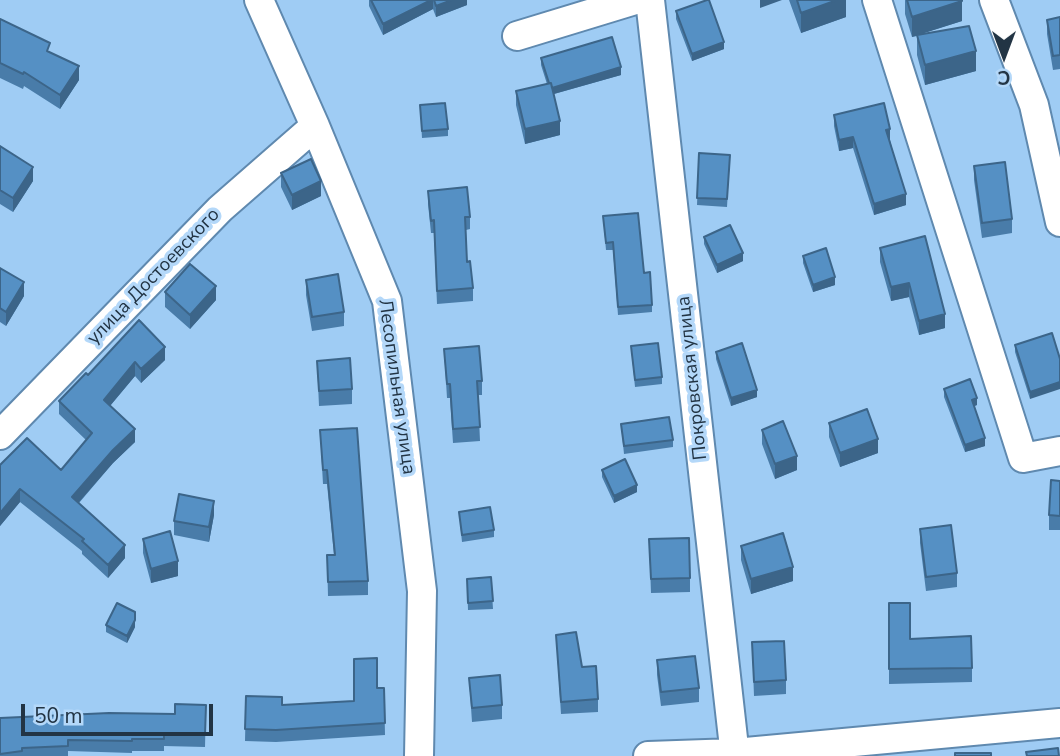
<!DOCTYPE html>
<meta charset="utf-8">
<style>
body{margin:0}
#map{position:relative;width:1060px;height:756px;overflow:hidden;background:#9fccf4;font-family:"Nunito Sans",sans-serif}
canvas{display:block}
.north{position:absolute;left:969px;top:21px;width:70px;height:70px;-webkit-text-stroke:5px #b4d8f9;paint-order:stroke;rotate:180deg;font-size:19px;font-weight:700;line-height:28px;text-align:center;color:#223444}
.north::after{content:'';display:block;margin:auto;width:24px;height:32px;background:#223444;clip-path:polygon(50% 0,100% 100%,50% 72%,0 100%)}
.scale{position:absolute;left:21px;top:704px;width:192px;height:32px;box-sizing:border-box;border:4px solid #223444;border-top:0;padding-left:9px;font-size:21px;line-height:24px;white-space:nowrap;color:#223444;-webkit-text-stroke:5px #b4d8f9;paint-order:stroke}
</style>
<div id="map">
<canvas width="1060" height="756"></canvas>
<div class="north">С</div>
<div class="scale">50 m</div>
</div>
<script>
const g = document.querySelector('canvas').getContext('2d');
g.lineJoin = 'round';
const toPath = rows => new Path2D(rows.map(r => 'M' + r).join(''));
function strokePath(path, color, width, dash) { g.strokeStyle = color; g.lineWidth = width; g.lineCap = dash ? 'butt' : 'round'; g.setLineDash(dash || []); g.stroke(path); }
function fill(path, color) { g.fillStyle = color; g.fill(path, 'evenodd'); }
function drawText(font, color, halo, rows, align = 'center') {
  g.font = font + ' "Nunito Sans",sans-serif'; g.lineWidth = 7; g.setLineDash([]); g.textBaseline = 'middle'; g.strokeStyle = halo; g.fillStyle = color; for (const [text, x, y, turn = 0] of rows) {
    g.save(); g.translate(x, y); g.rotate((+turn || 0) * Math.PI / 180); g.textAlign = isNaN(turn) ? turn : align; if (halo) g.strokeText(text, 0, 0); g.fillText(text, 0, 0); g.restore();
  }
}
const minor = toPath([
 [259,0,315,126,387,301,422,591,419,756],
 [650,0,735,756],
 [877,0,1023,458,1060,451],
 [994,0,1034,105,1060,222],
 [517,36,635,0],
 [0,435,220,209,315,126],
 [648,756,735,753,1060,723]
]);
const wall = toPath([
 [369,0,467,0,467,5,436,17,433,9,383,35,369,6],
 [789,0,846,0,846,17,801,33],
 [905,0,962,0,962,21,920,34,976,71,925,85,917,55,917,36,912,37,905,14],
 [676,11,724,49,692,61,676,19],
 [1060,17,1060,69,1053,70,1047,34,1047,20],
 [0,19,50,53,79,80,60,109,24,86,23,89,0,78],
 [541,58,621,75,554,94,560,135,525,144,516,105,516,91,547,84,541,65],
 [420,105,448,129,448,136,422,138],
 [834,115,890,140,906,205,874,215,853,148,839,151,834,126],
 [0,146,33,181,13,212,0,204],
 [699,153,730,155,727,207,697,205],
 [974,166,1012,219,1012,233,982,238,974,180],
 [281,173,321,196,292,210,281,187],
 [428,191,470,217,470,229,466,230,467,262,473,288,473,301,437,304,434,233,431,233,428,204],
 [603,216,644,273,652,305,652,312,618,315,613,250,606,250],
 [704,237,743,261,717,273,704,244],
 [880,248,945,328,919,335,909,297,891,301,880,262],
 [803,256,835,285,813,292,803,263],
 [0,268,24,296,6,326,0,322],
 [306,280,344,312,344,326,312,331,306,295],
 [165,292,216,300,190,329,165,307],
 [139,320,165,360,141,383,135,376,110,406,135,442,113,463,79,503,125,558,108,578,82,554,82,551,20,502,0,526,0,465,61,470,86,440,59,414,59,401,88,375],
 [1052,333,1030,399,1015,352,1015,345],
 [631,346,662,377,662,384,635,387],
 [444,349,482,381,482,395,478,395,480,441,453,443,450,398,447,398],
 [716,352,757,397,731,406,716,359],
 [317,361,352,389,352,404,319,406],
 [944,389,977,405,974,406,985,446,965,452,944,397],
 [829,423,878,453,840,467,829,437],
 [621,424,673,440,673,447,624,454],
 [320,430,368,581,368,595,328,596,327,555,334,555,327,484,323,484],
 [762,430,797,470,775,479,762,444],
 [602,470,637,492,614,503,602,477],
 [1060,481,1060,530,1049,530,1049,515],
 [459,512,494,530,494,537,462,542],
 [214,515,209,542,174,535,174,521],
 [920,529,957,573,957,587,926,591,920,543],
 [143,539,178,576,151,583,143,553],
 [649,539,690,578,690,592,651,593],
 [741,546,793,581,751,594,741,560],
 [491,577,493,609,468,610,467,579],
 [889,603,910,639,972,668,972,682,889,684],
 [106,625,135,627,127,643,106,632],
 [556,635,582,667,598,699,598,712,561,714],
 [752,642,786,680,786,694,754,696],
 [657,660,699,688,699,702,661,706,657,675],
 [469,678,502,705,502,719,472,722],
 [377,688,384,688,385,735,276,742,245,741,246,696,282,705,354,701],
 [206,705,205,747,164,746,164,751,132,751,132,753,68,751,68,756,0,756,0,718,175,714]
]);
const shadedWall = toPath([
 [431,0,433,0,433,9,383,35,383,24],
 [452,0,467,0,467,5,436,17,436,6],
 [760,0,782,0,760,8],
 [837,0,846,0,846,17,801,33,801,13],
 [962,1,962,21,912,37,912,17],
 [724,42,724,49,692,61,692,54],
 [976,51,976,71,925,85,925,65],
 [79,66,79,80,60,109,60,95],
 [621,67,621,75,550,95,550,88],
 [560,121,560,135,525,144,525,129],
 [890,129,890,140,886,141,886,130],
 [853,137,853,148,839,151,839,140],
 [33,167,33,181,13,212,13,198],
 [321,181,321,196,292,210,292,195],
 [906,194,906,205,874,215,874,204],
 [743,253,743,261,717,273,717,265],
 [835,277,835,285,813,292,813,285],
 [24,282,24,296,6,326,6,312],
 [909,283,909,297,891,301,891,287],
 [216,286,216,300,190,329,190,315],
 [945,314,945,328,919,335,919,321],
 [165,347,165,360,141,383,141,369],
 [135,362,135,376,104,413,104,400],
 [1060,382,1060,389,1030,399,1030,392],
 [757,390,757,397,731,406,731,398],
 [977,398,977,405,972,407,972,400],
 [135,429,135,442,113,463,72,510,72,497,113,450],
 [985,438,985,446,965,452,965,445],
 [878,439,878,453,840,467,840,453],
 [797,456,797,470,775,479,775,464],
 [637,485,637,492,614,503,614,496],
 [20,489,20,502,0,526,0,513],
 [214,501,214,515,209,542,209,527],
 [125,545,125,558,108,578,108,565],
 [178,561,178,576,151,583,151,569],
 [793,567,793,581,751,594,751,579],
 [135,620,135,627,127,643,127,636]
]);
const building = toPath([
 [371,0,431,0,383,24,371,0],
 [434,0,452,0,436,6,434,0],
 [707,0,709,0,724,42,692,54,676,11,707,0],
 [797,0,837,0,801,13,797,0],
 [907,0,962,0,962,1,912,17,907,0],
 [1060,17,1060,55,1053,56,1047,20,1060,17],
 [0,19,50,43,47,51,79,66,60,95,24,72,23,74,0,63,0,19],
 [969,26,976,51,925,65,917,35,969,26],
 [612,37,621,67,552,88,551,83,549,83,541,58,612,37],
 [551,83,560,121,525,129,516,91,551,83],
 [445,103,448,129,422,131,420,105,445,103],
 [884,103,890,129,886,130,906,194,874,204,853,137,839,140,834,115,884,103],
 [0,146,33,167,13,198,0,190,0,146],
 [699,153,730,155,727,199,697,198,699,153],
 [311,159,321,181,292,195,281,173,311,159],
 [1005,162,1012,219,982,223,974,166,1005,162],
 [467,187,470,217,465,217,467,262,470,261,473,288,437,291,434,220,431,221,428,191,467,187],
 [638,213,644,273,650,272,652,305,618,307,613,242,606,243,603,216,638,213],
 [730,225,743,253,717,265,704,237,730,225],
 [925,236,945,314,919,321,909,283,891,287,880,248,925,236],
 [826,248,835,277,813,285,803,256,826,248],
 [190,264,216,286,190,315,165,292,190,264],
 [0,268,24,282,6,312,0,308,0,268],
 [338,274,344,312,312,317,306,280,338,274],
 [139,320,165,347,141,369,135,362,104,400,135,429,113,450,72,497,125,545,108,565,82,541,84,539,20,489,0,513,0,465,27,438,61,470,92,433,59,401,86,373,88,375,139,320],
 [1052,333,1060,359,1060,382,1030,392,1015,345,1052,333],
 [658,343,662,377,635,380,631,346,658,343],
 [742,343,757,390,731,398,716,352,742,343],
 [479,346,482,381,477,381,480,427,453,429,450,384,447,384,444,349,479,346],
 [350,358,352,389,319,391,317,361,350,358],
 [970,379,977,398,972,400,985,438,965,445,944,389,970,379],
 [867,409,878,439,840,453,829,423,867,409],
 [669,417,673,440,624,446,621,424,669,417],
 [783,421,797,456,775,464,762,430,783,421],
 [357,428,368,581,328,582,327,555,335,555,327,470,323,470,320,430,357,428],
 [625,459,637,485,614,496,602,470,625,459],
 [1051,480,1060,481,1060,516,1049,515,1051,480],
 [179,494,214,501,209,527,174,521,179,494],
 [490,507,494,530,462,535,459,512,490,507],
 [951,525,957,573,926,577,920,529,951,525],
 [170,531,178,561,151,569,143,539,170,531],
 [783,533,793,567,751,579,741,546,783,533],
 [689,538,690,578,651,579,649,539,689,538],
 [491,577,493,601,468,603,467,579,491,577],
 [117,603,135,612,135,620,127,636,106,625,117,603],
 [889,603,910,603,910,639,971,636,972,668,889,669,889,603],
 [576,632,582,667,596,666,598,699,561,702,556,635,576,632],
 [784,641,786,680,754,682,752,642,784,641],
 [695,656,699,688,661,692,657,660,695,656],
 [377,658,377,688,384,688,385,723,276,730,245,729,246,696,282,697,282,705,354,701,354,659,377,658],
 [500,675,502,705,472,708,469,678,500,675],
 [175,704,206,705,205,735,164,734,164,739,132,739,132,741,68,740,68,746,22,748,22,751,0,754,0,718,109,713,175,714,175,704],
 [1058,748,1059,756,1027,756,1026,752,1058,748],
 [955,753,991,753,991,756,955,756,955,753]
]);
const streetNames = [
 ["улица Достоевского",154,277,-46],
 ["Покровская улица",693,378,-96],
 ["Лесопильная улица",396,387,82]
];
strokePath(minor, '#5f89af', 32);
strokePath(minor, '#fff', 28);
fill(wall, '#497ca9');
fill(shadedWall, '#3c6589');
fill(building, '#5590c4');
strokePath(building, '#3c6589', 2);
drawText('19px', '#223444', '#b4d8f9', streetNames);
</script>
